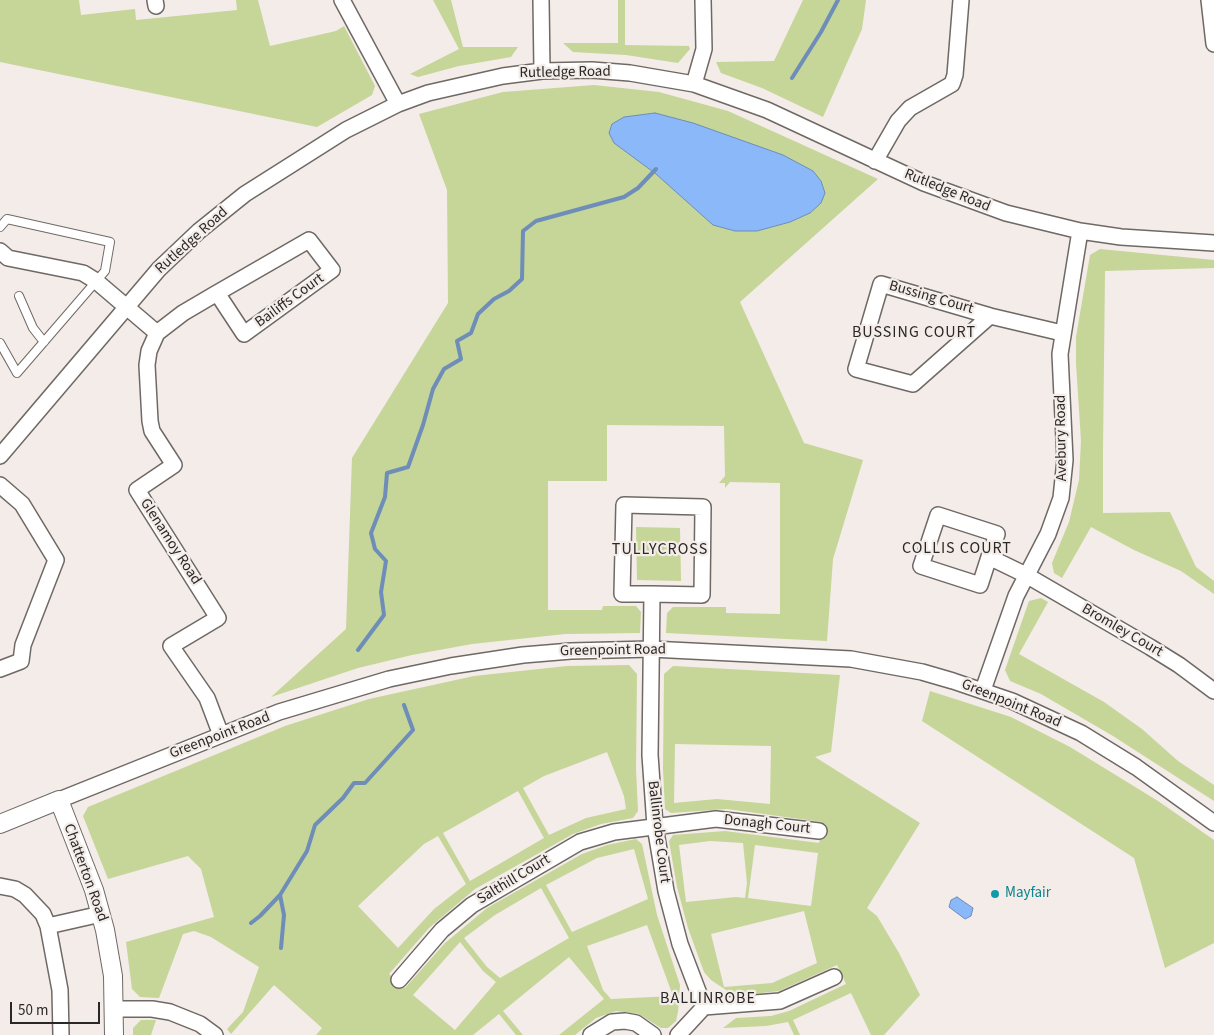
<!DOCTYPE html>
<style>
body{margin:0}
#map{position:relative;width:1214px;height:1035px;overflow:hidden;background:#f3ece8;font-family:"Source Sans 3",sans-serif}
canvas{display:block}
.scale{position:absolute;left:10px;top:1002px;width:90px;height:22px;box-sizing:border-box;border:2px solid #2a2826;border-top:0;padding-left:6px;font-size:15px;line-height:18px;white-space:nowrap;color:#2a2826;-webkit-text-stroke:4px #f3ece8;paint-order:stroke}
</style>
<div id="map">
<canvas width="1214" height="1035"></canvas>
<div class="scale">50 m</div>
</div>
<script>
const g = document.querySelector('canvas').getContext('2d');
g.lineJoin = 'round';
function fill(path, color) { g.fillStyle = color; g.fill(path, 'evenodd'); }
const toPath = rows => new Path2D(rows.map(r => 'M' + r).join(''));
function strokePath(path, color, width, dash) { g.strokeStyle = color; g.lineWidth = width; g.lineCap = dash ? 'butt' : 'round'; g.setLineDash(dash || []); g.stroke(path); }
function drawText(font, color, halo, rows, align = 'center') {
  g.font = font + ' "Source Sans 3",sans-serif'; g.lineWidth = 4.5; g.setLineDash([]); g.textBaseline = 'middle'; g.strokeStyle = halo; g.fillStyle = color; for (const [text, x, y, turn = 0] of rows) {
    g.save(); g.translate(x, y); g.rotate((+turn || 0) * Math.PI / 180); g.textAlign = isNaN(turn) ? turn : align; if (halo) g.strokeText(text, 0, 0); g.fillText(text, 0, 0); g.restore();
  }
}
const green = toPath([
 [0,0,79,0,81,15,135,9,136,20,237,10,236,0,258,0,270,46,336,31,344,26,375,86,372,95,317,127,0,62],
 [433,0,451,0,463,47,518,47,511,57,459,66,418,77,410,74,459,49],
 [618,0,625,0,625,45,689,46,690,49,678,63,626,55,573,52,563,43,618,43],
 [803,0,866,0,862,29,823,117,762,88,721,73,716,62,774,61],
 [594,85,659,92,728,111,878,179,740,302,804,443,863,460,833,559,827,641,666,633,667,613,673,607,726,607,726,613,780,614,780,483,730,482,725,488,725,483,719,483,725,476,724,426,607,425,607,481,548,481,548,610,602,610,603,606,636,606,641,612,640,633,565,634,472,644,412,655,358,668,271,697,346,629,352,458,448,303,447,190,419,114,503,92],
 [1100,249,1214,260,1214,268,1105,271,1103,448,1103,513,1170,512,1196,567,1214,581,1214,594,1181,571,1134,550,1091,527,1062,578,1054,573,1052,563,1069,522,1079,480,1081,441,1076,363,1076,337,1090,255],
 [636,527,680,528,681,581,637,580],
 [1041,598,1048,602,1019,654,1104,702,1142,729,1178,761,1214,785,1214,801,1113,736,1041,694,1010,681,1005,670,1029,601],
 [629,665,637,674,636,769,638,811,633,818,601,824,573,834,475,889,429,928,389,974,405,988,445,943,487,908,582,854,607,845,636,839,642,844,657,915,680,985,678,1012,676,1021,668,1028,661,1028,639,1014,616,1011,596,1018,575,1035,559,1035,604,999,569,957,503,1011,523,1035,516,1035,499,1014,473,1035,316,1035,322,1028,274,985,231,1034,227,1029,243,1012,259,967,211,937,194,931,183,934,159,998,140,997,132,989,126,942,214,917,201,869,188,856,108,879,83,816,88,807,285,726,369,699,474,676,567,666],
 [607,752,624,796,626,809,586,818,549,835,523,788,544,776],
 [518,791,544,838,470,881,443,833],
 [438,836,466,884,434,909,398,948,358,906,424,844],
 [634,849,648,899,572,932,546,885,597,858],
 [541,888,569,938,500,978,487,967,464,938,495,915],
 [647,925,673,996,611,999,603,990,587,946],
 [460,942,483,971,496,982,455,1030,413,995],
 [673,666,840,675,831,752,815,757,920,823,867,908,877,916,899,953,920,995,884,1035,871,1035,851,993,793,1020,800,1035,794,1035,788,1022,766,1026,723,1028,736,1018,771,1016,789,1011,846,984,837,965,779,991,735,996,711,980,704,972,688,928,677,887,669,841,673,835,725,831,819,843,822,822,727,809,671,813,665,809,663,769,664,674],
 [675,744,771,746,770,804,717,799,674,803],
 [710,841,743,843,747,883,745,898,736,897,686,902,679,845],
 [755,845,818,853,811,906,748,898],
 [804,911,817,963,772,983,724,987,711,934],
 [930,691,1011,717,1070,747,1158,801,1214,840,1214,943,1165,968,1134,858,922,721],
 [141,1020,156,1020,151,1035,133,1035,133,1028]
]);
const water = toPath([
 [655,113,693,123,783,155,813,171,821,181,825,193,821,203,810,213,790,222,757,231,735,231,713,225,656,174,614,143,609,133,612,124,624,117,655,113],
 [957,897,973,908,971,916,965,919,949,907,951,900,957,897]
]);
const stream = toPath([
 [792,78,821,32,838,0],
 [358,650,384,615,381,592,386,561,375,549,371,533,385,497,387,473,408,467,423,425,433,389,444,369,461,359,457,341,471,333,478,314,494,299,509,291,522,279,523,231,536,221,624,197,638,188,656,169],
 [280,895,284,915,281,948],
 [251,923,260,916,280,895,307,851,315,825,343,798,354,783,365,783,413,730,404,705]
]);
const service = toPath([
 [0,227,7,219,110,242,105,271,17,373,0,343],
 [19,296,33,328,44,342]
]);
const minor = toPath([
 [155,0,156,6],
 [342,0,398,104],
 [541,0,542,71],
 [1209,0,1214,44],
 [694,84,704,49,703,0],
 [875,161,898,121,910,108,952,84,955,75,961,0],
 [0,251,8,258,83,273,96,281,157,333,183,313,217,293,244,334,332,270,309,240,217,293],
 [990,316,913,384,856,369,881,284,990,316,1062,333],
 [157,333,149,351,147,365,150,421,152,431,174,465,137,490,218,618,171,646,207,698,221,735],
 [0,456,159,269,199,231,245,194,346,130,398,104,428,93,503,76,542,71,592,70,630,73,694,84,767,110,924,183,1006,213,1080,231,1121,237,1214,243],
 [0,485,22,504,56,560,23,645,21,661,0,669],
 [989,557,980,585,921,566,938,515,997,534,989,557,1026,575,1150,647,1179,665,1214,691],
 [652,594,622,594,624,505,703,507,702,595,652,594,650,755,655,826,666,891,680,944,704,1007],
 [983,690,1016,596,1048,534,1061,498,1065,460,1060,354,1080,231],
 [59,800,279,712,389,679,451,666,523,655,571,651,651,649,851,659,922,672,953,681,1012,701,1081,733,1136,767,1214,823],
 [0,886,15,889,25,895,43,914,48,926,60,990,61,1035],
 [48,926,101,914],
 [399,980,442,930,472,905,580,842,614,832,716,819,819,831],
 [704,1007,780,1001,834,977],
 [115,1009,152,1009,170,1012,200,1024,215,1035],
 [591,1035,612,1022,625,1021,636,1023,653,1035],
 [678,1035,704,1007]
]);
const tertiary = toPath([
 [0,824,59,800,94,890,105,930,113,976,114,1035]
]);
const markers = [
 [995,894,5,"#0f9aa8"]
];
const streetNames = [
 ["Rutledge Road",565,73,-1],
 ["Rutledge Road",947,191,22],
 ["Rutledge Road",192,241,-42],
 ["Bussing Court",931,298,16],
 ["Bailiffs Court",290,301,-36],
 ["Avebury Road",1062,438,-91],
 ["Glenamoy Road",170,542,57],
 ["Bromley Court",1122,631,30],
 ["Greenpoint Road",613,651,-1],
 ["Greenpoint Road",1011,704,22],
 ["Greenpoint Road",220,736,-21],
 ["Donagh Court",767,825,6],
 ["Ballinrobe Court",658,832,83],
 ["Chatterton Road",85,873,70],
 ["Salthill Court",514,880,-31]
];
const cultureNames = [
 ["Mayfair",1005,894]
];
const neighbourhoodNames = [
 ["BUSSING COURT",914,333],
 ["COLLIS COURT",957,549],
 ["TULLYCROSS",660,550],
 ["BALLINROBE",708,999]
];
fill(green, '#c6d598');
fill(water, '#8bb8f8');
strokePath(water, '#6e8db9', 1);
strokePath(stream, '#6e8db9', 4);
strokePath(service, '#6f6965', 10);
strokePath(minor, '#6f6965', 18);
strokePath(tertiary, '#6f6965', 20);
strokePath(service, '#fff', 8);
strokePath(minor, '#fff', 15);
strokePath(tertiary, '#fff', 18);
for (const [x, y, r, color] of markers) { const dot = new Path2D(); dot.arc(x, y, r, 0, 2 * Math.PI); g.fillStyle = color; g.fill(dot); strokePath(dot, '#f3ece8', 2); }
drawText('15px', '#2a2826', '#f3ece8', streetNames);
drawText('15px', '#0d838f', '#f3ece8', cultureNames, 'left');
g.letterSpacing = '1px';
drawText('16px', '#2a2826', '#f3ece8', neighbourhoodNames);
g.letterSpacing = '0px';
</script>
